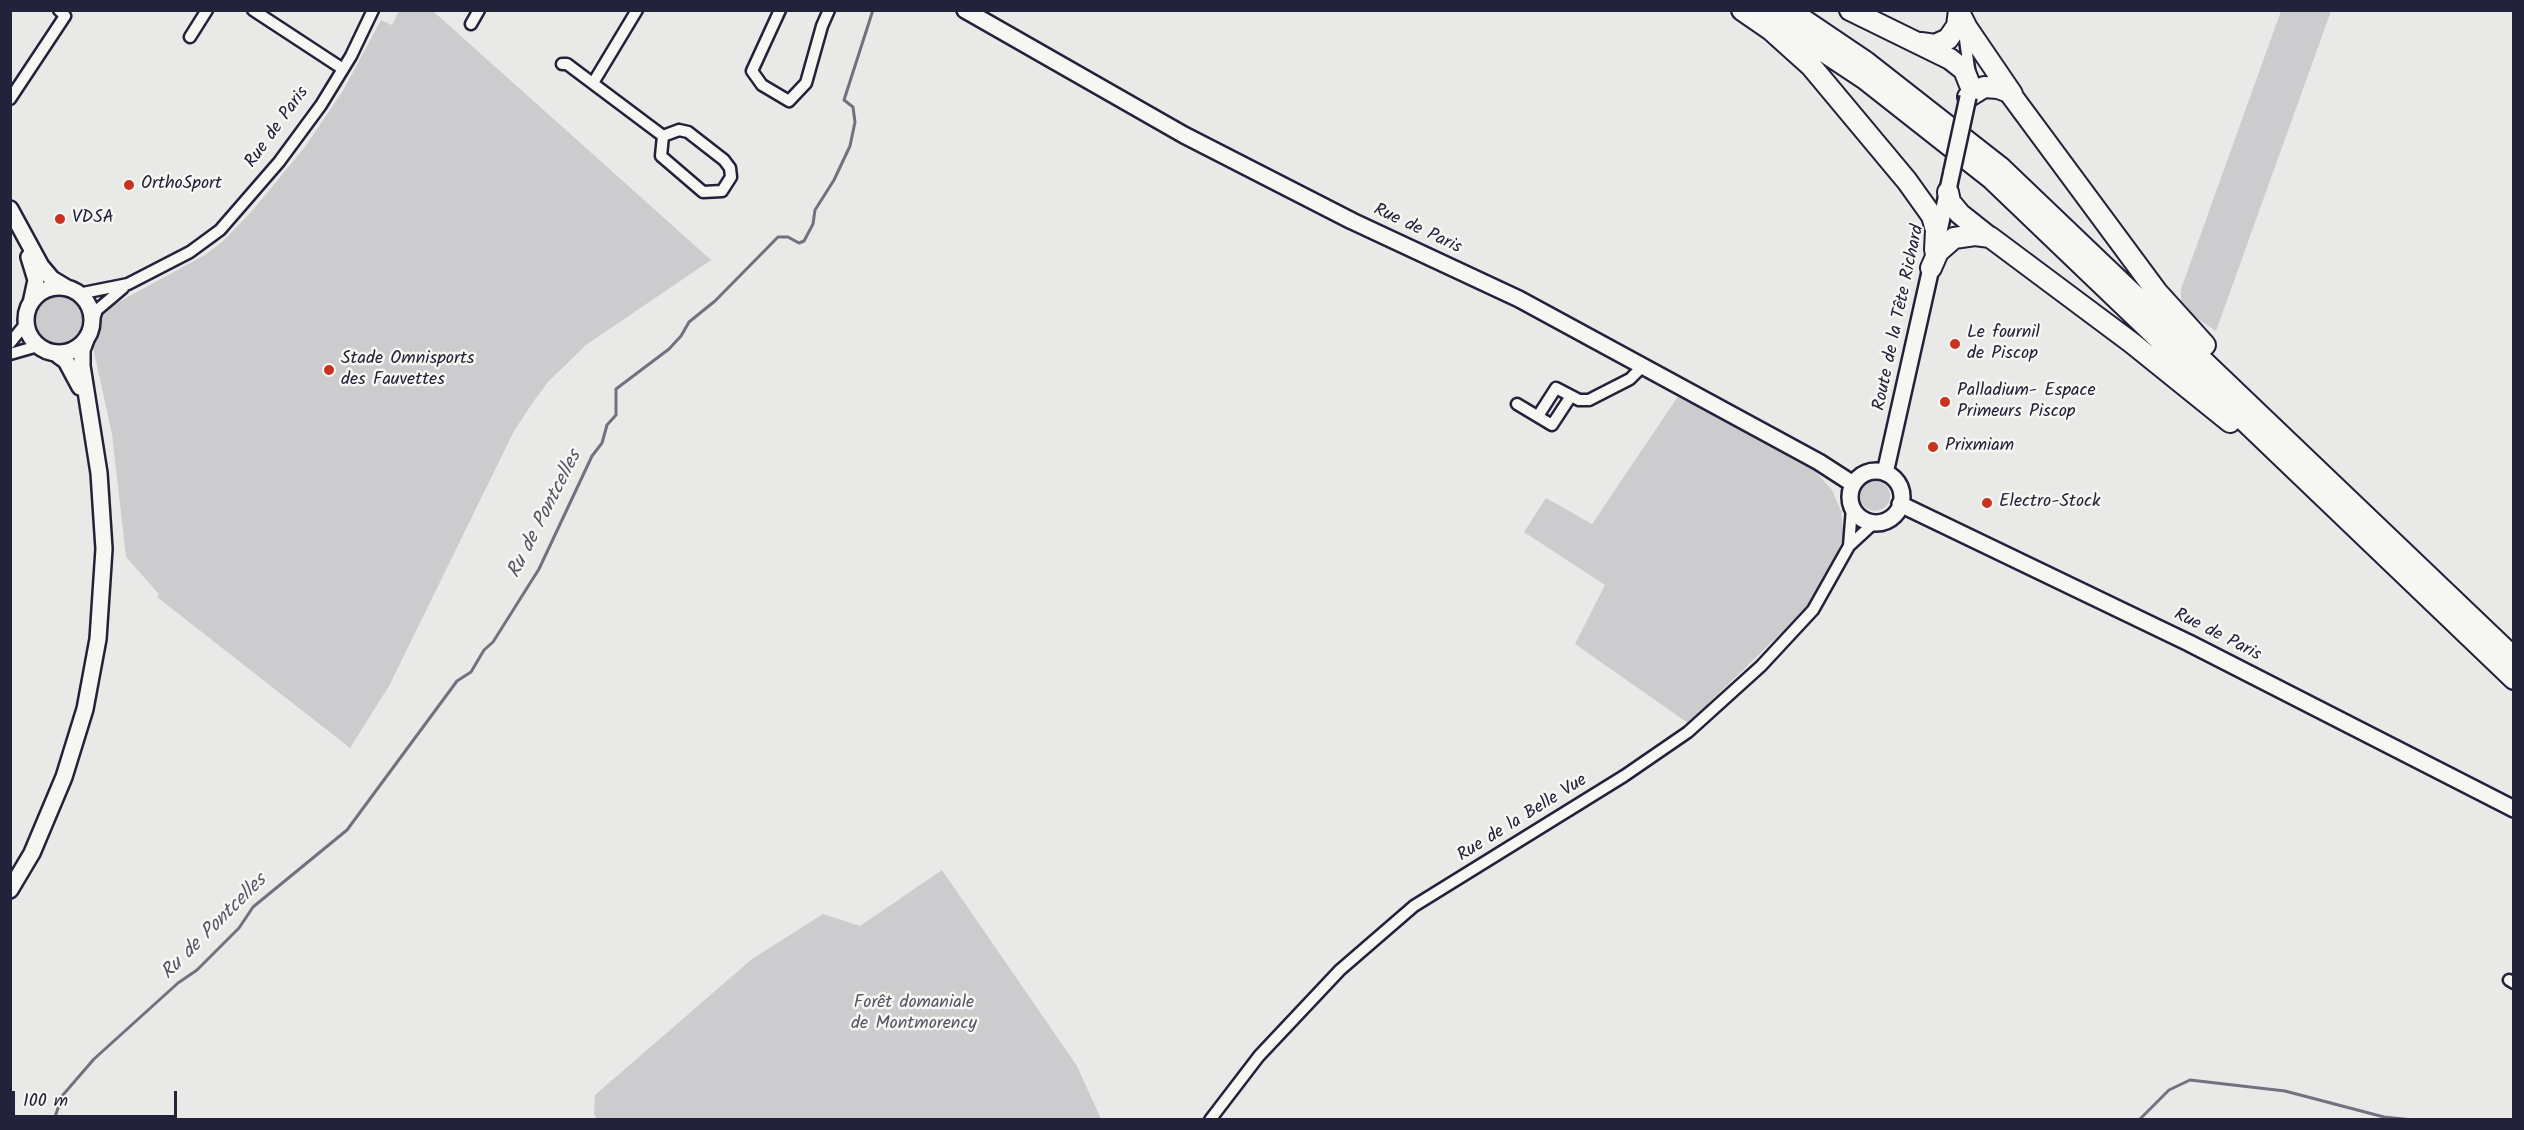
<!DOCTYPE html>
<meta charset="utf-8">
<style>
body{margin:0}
#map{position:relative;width:2524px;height:1130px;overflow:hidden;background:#e9e9e7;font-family:Kalam,sans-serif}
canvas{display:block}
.frame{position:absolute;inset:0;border:12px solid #22223b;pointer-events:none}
.scale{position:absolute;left:12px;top:1091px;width:165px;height:27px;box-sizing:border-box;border:3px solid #22223b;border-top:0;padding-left:8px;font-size:18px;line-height:21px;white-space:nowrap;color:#22223b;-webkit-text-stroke:4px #f6f6f2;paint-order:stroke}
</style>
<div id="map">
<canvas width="2524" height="1130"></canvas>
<div class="frame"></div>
<div class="scale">100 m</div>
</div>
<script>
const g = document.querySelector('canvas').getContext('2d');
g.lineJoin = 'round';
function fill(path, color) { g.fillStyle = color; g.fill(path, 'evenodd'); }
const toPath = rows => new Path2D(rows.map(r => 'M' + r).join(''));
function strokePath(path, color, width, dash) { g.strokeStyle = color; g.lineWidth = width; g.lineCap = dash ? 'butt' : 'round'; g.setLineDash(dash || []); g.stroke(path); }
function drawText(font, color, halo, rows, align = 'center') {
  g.font = font + ' Kalam,sans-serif'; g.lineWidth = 5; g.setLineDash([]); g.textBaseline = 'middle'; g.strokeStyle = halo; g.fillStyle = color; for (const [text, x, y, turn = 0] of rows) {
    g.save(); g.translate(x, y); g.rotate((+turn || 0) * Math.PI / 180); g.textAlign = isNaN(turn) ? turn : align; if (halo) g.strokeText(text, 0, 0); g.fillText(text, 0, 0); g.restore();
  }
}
const green = toPath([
 [399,11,433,11,711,260,586,345,548,382,531,405,514,431,389,686,350,748,157,597,159,594,126,557,112,434,92,343,100,312,205,255,222,242,252,211,305,147,344,89,381,20,392,25],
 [2281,11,2331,11,2216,331,2192,315,2181,302,2181,289],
 '34 319a25 25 0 1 1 50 0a25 25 0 1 1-50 0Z',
 [1679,395,1814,470,1832,490,1841,511,1844,536,1830,569,1805,610,1688,723,1575,644,1605,585,1524,532,1546,498,1592,524],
 '1860 496a15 15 0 1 1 30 0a15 15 0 1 1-30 0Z',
 [942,870,1077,1066,1101,1119,597,1119,594,1114,595,1095,752,959,823,914,860,926]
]);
const stream = toPath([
 [54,1120,62,1096,94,1059,178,983,197,970,239,928,253,907,347,830,457,681,471,672,484,650,493,642,539,569,592,456,602,443,607,425,616,415,616,389,669,349,681,336,689,322,715,301,778,237,788,237,799,243,804,241,813,224,815,210,834,180,850,146,855,122,853,107,844,100,873,10],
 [2139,1120,2169,1090,2190,1080,2285,1091,2384,1117,2413,1120]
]);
const street = toPath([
 [253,10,343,69],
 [780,10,752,71,762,85,789,101,806,83,822,26,829,10],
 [471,24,479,10],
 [1964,32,1970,76],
 [190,37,207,10],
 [562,64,567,64,663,136],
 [593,83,637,10],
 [10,99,65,16,59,10],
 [679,130,688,132,724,160,730,168,731,177,722,191,703,192,661,156,663,136,679,130],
 [78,294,128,284,190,252,220,230,279,162,321,105,351,56,373,10],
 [91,327,97,310,123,288],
 [10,343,23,327,26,318],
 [10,354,38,346],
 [1517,404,1552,425,1571,396],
 [1538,416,1556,388,1579,400,1589,400,1630,379,1642,367],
 [1849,546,1852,508],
 [2509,980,2514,983],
 [1210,1120,1259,1056,1340,970,1414,906,1624,776,1688,732,1761,666,1813,610,1849,546,1875,522]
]);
const secondary = toPath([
 [965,10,1184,135,1352,221,1519,299,1819,462,1853,484],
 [10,209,41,266,52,279,67,288],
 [1938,236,1952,171],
 [29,257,36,280,31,303],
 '26 320a33 33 0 1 1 66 0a33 33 0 1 1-66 0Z',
 [55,353,66,361,80,387],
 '1850 497a26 26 0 1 1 52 0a26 26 0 1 1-52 0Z',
 [1885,473,1933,259],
 [1900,504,2189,643,2514,809],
 [10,890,32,853,64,777,85,709,98,639,104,549,99,473,82,366,82,350,87,337]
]);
const highway = toPath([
 [1742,10,1771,30,1811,66,1907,181,1932,216,1936,230,1935,250],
 [1761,10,1865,79,1992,179,2514,679],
 [1789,10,1866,62,2000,167,2514,658],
 [1850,10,1950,59,1964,70,1970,85],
 [1961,16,1967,28,2012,94],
 [1921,43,1935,45,1948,39,1957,26,1959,10],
 [1968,97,1984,87,1998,88,2009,92,2157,292,2205,345],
 [1948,192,1950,202,1960,214,1989,237],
 [1931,268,1938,252,1954,238,1975,235,1990,237,2132,343,2230,422]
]);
const secondaryBridge = toPath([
 [1952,171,1968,97]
]);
const markers = [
 [129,185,6,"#c8321e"],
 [60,219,6,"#c8321e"],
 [1955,344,6,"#c8321e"],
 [329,370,6,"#c8321e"],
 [1945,402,6,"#c8321e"],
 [1933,447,6,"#c8321e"],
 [1987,503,6,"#c8321e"]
];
const streetNames = [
 ["Rue de Paris",278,128,-54],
 ["Rue de Paris",1417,230,25],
 ["Route de la Tête Richard",1900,318,-78],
 ["Rue de Paris",2217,636,27],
 ["Rue de la Belle Vue",1523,819,-32]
];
const poiNames = [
 ["OrthoSport",141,185],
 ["VDSA",72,219],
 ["Le fournil",1967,334],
 ["de Piscop",1967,355],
 ["Stade Omnisports",341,360],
 ["des Fauvettes",341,381],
 ["Palladium- Espace",1957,392],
 ["Primeurs Piscop",1957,413],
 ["Prixmiam",1945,447],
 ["Electro-Stock",1999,503]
];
const parkNames = [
 ["Forêt domaniale",914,1004],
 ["de Montmorency",914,1025]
];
const waterNames = [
 ["Ru de Pontcelles",546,515,-63],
 ["Ru de Pontcelles",215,928,-45]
];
fill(green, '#ccccce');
strokePath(stream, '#71717f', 3);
strokePath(street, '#22223b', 15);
strokePath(secondary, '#22223b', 20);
strokePath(highway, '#22223b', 24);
strokePath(street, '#f6f6f2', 10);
strokePath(secondary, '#f6f6f2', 15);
strokePath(highway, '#f6f6f2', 20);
strokePath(secondaryBridge, '#22223b', 20, []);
strokePath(secondaryBridge, '#f6f6f2', 15);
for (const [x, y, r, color] of markers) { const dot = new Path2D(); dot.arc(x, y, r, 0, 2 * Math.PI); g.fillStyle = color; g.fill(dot); strokePath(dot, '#f6f6f2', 2); }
drawText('18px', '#22223b', '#f6f6f2', streetNames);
drawText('18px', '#22223b', '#f6f6f2', poiNames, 'left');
drawText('18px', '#555567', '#f6f6f2', parkNames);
drawText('italic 20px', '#565668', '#f6f6f2', waterNames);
</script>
